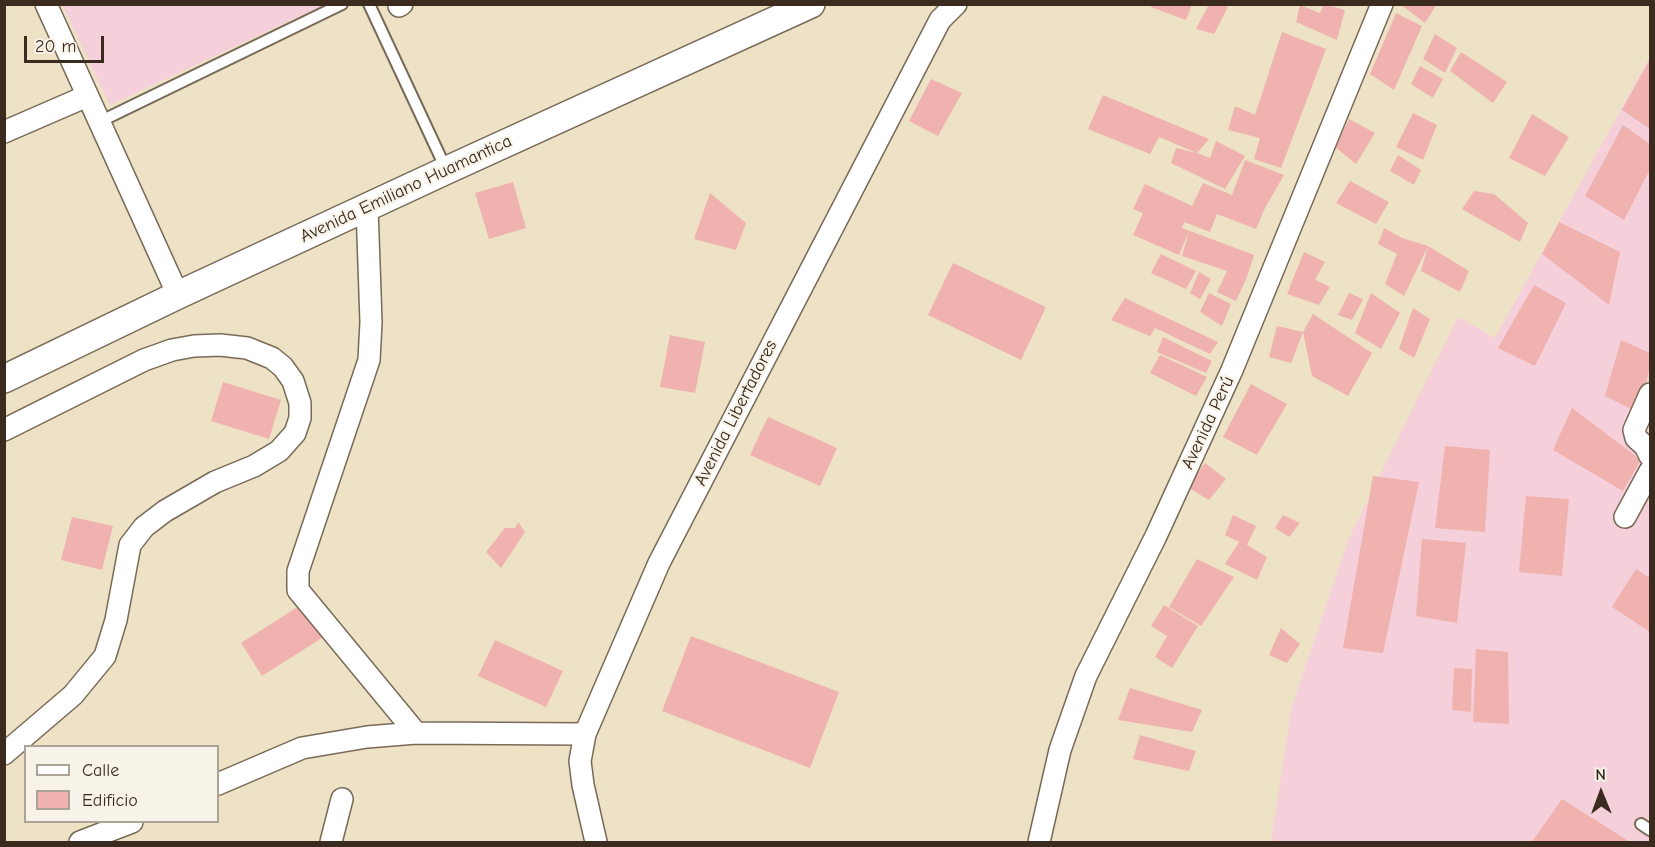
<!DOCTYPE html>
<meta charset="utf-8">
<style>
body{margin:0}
#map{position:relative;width:1655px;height:847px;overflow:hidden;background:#ede2c5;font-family:"Comic Neue",sans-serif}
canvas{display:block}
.frame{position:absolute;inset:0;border:6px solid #3b2a1e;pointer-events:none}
.legend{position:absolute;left:24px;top:745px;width:195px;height:78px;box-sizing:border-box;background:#f7f3e8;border:2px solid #aca397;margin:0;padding:8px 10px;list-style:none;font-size:18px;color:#3b2a1e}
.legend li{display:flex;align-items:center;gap:12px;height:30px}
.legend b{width:30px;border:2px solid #aca397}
.north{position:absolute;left:1571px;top:763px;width:60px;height:60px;-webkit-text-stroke:4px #f7f3e8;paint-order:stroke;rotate:359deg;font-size:16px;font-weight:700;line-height:24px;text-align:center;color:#3b2a1e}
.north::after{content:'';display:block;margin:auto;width:21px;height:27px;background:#3b2a1e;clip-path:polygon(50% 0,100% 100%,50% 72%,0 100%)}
.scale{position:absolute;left:24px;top:36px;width:80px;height:27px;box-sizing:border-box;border:3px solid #3b2a1e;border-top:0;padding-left:8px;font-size:18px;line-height:21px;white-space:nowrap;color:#3b2a1e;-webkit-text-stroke:4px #f7f3e8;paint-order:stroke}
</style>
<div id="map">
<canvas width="1655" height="847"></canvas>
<div class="frame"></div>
<ul class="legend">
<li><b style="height:8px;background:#fff"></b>Calle</li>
<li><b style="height:16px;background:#f0b2af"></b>Edificio</li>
</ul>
<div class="north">N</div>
<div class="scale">20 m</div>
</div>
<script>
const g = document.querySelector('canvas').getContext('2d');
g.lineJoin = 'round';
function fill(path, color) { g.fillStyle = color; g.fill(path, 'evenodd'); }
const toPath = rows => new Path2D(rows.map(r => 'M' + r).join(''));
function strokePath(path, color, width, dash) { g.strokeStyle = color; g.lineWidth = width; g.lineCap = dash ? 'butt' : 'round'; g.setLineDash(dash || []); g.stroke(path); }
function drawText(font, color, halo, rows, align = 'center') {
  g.font = font + ' "Comic Neue",sans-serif'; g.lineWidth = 4.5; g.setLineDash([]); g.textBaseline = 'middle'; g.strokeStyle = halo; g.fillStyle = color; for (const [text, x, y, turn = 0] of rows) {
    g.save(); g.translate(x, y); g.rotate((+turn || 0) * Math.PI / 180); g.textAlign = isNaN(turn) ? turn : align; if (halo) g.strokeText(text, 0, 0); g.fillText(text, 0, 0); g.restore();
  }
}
const built = toPath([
 [62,5,324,5,110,105],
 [1650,57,1650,842,1271,842,1292,706,1349,538,1458,317,1495,338]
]);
const building = toPath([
 [1152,4,1192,4,1186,20,1151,7],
 [1209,4,1224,4,1228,7,1214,34,1196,29],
 [1324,4,1345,10,1337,40,1296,22,1300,5,1320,13],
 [1400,4,1437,4,1425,23],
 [1396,13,1422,26,1394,90,1370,74],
 [1282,32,1326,49,1281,168,1254,159,1260,138,1228,130,1235,106,1255,115],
 [1435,34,1457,48,1445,73,1423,59],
 [1461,52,1507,82,1493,103,1450,71],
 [1650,59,1650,129,1622,110],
 [1420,66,1443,79,1433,98,1411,84],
 [931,79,962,93,938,136,909,121],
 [1103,95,1209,139,1197,153,1210,158,1216,141,1245,156,1225,189,1171,163,1176,148,1197,153,1159,137,1150,154,1088,129],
 [1413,113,1437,125,1423,160,1396,147],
 [1532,114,1569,137,1545,176,1509,158],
 [1349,119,1375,133,1356,164,1335,147],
 [1623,125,1650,144,1650,169,1624,220,1585,196],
 [1398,155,1421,170,1414,185,1390,171],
 [1245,160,1284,175,1265,208,1256,229,1217,214,1210,232,1184,222,1182,228,1254,255,1247,277,1236,301,1217,292,1227,271,1182,256,1189,231,1179,255,1133,235,1143,213,1133,209,1145,184,1192,206,1203,183,1232,195],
 [1350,181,1389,202,1376,224,1336,203],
 [513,182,526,228,489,239,475,193],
 [1474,191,1494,194,1528,223,1520,242,1462,209],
 [710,193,746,223,736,250,694,239],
 [1559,222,1620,252,1609,305,1542,254],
 [1384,228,1402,238,1428,246,1469,271,1460,292,1421,271,1428,246,1404,296,1385,284,1397,254,1378,244],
 [1304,252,1325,262,1315,280,1330,287,1319,305,1287,294],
 [1161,254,1196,271,1186,289,1151,273],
 [953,263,1046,307,1021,360,928,315],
 [1199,272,1211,279,1200,299,1190,293],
 [1534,285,1566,303,1535,366,1498,348],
 [1209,293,1231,304,1222,326,1200,312],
 [1349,293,1363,299,1352,320,1338,315],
 [1371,293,1400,313,1381,349,1355,333],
 [1125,298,1218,342,1210,354,1155,328,1150,336,1111,320],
 [1413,308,1430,319,1414,358,1399,349],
 [1313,314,1372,353,1348,396,1312,376,1303,332],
 [1277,326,1303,332,1291,363,1269,357],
 [670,335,705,342,695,393,660,387],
 [1163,337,1212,361,1206,373,1157,352],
 [1621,340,1650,353,1650,365,1639,413,1605,396],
 [1160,355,1207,377,1196,396,1150,373],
 [223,382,281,400,269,439,211,421],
 [1251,384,1287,404,1257,455,1223,437],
 [1572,408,1641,460,1623,491,1553,450],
 [768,417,837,448,820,486,750,455],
 [1445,446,1490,450,1485,532,1435,528],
 [1205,463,1226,479,1209,500,1187,487],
 [1373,476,1419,482,1383,653,1343,648],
 [1526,496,1569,499,1562,576,1519,572],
 [1233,515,1256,526,1247,545,1267,557,1257,580,1225,564,1239,542,1225,535],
 [1283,515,1300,523,1289,537,1275,528],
 [72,517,113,526,102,570,61,560],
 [518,522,525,532,501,568,486,552,505,528,515,528],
 [1422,539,1466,543,1457,623,1416,616],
 [1197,559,1234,577,1201,626,1169,607],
 [1636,569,1650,578,1650,632,1612,607],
 [304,603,325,636,262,676,241,643],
 [1164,605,1198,626,1172,668,1155,657,1167,636,1151,626],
 [1281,628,1300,644,1287,663,1269,655],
 [691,636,839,692,810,768,662,711],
 [495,640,563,671,546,707,478,676],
 [1476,649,1508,652,1509,724,1473,722],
 [1454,668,1472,669,1471,712,1452,710],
 [1130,688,1202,710,1192,732,1118,720],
 [1140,735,1196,751,1189,771,1133,759],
 [1562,799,1630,842,1532,842]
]);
const service = toPath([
 [369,4,446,169],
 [99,122,342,4],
 [1641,824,1650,830]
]);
const minor = toPath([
 [46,4,178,295],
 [399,6,402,4],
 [4,132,87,96],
 [367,207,371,322,369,360,298,571,298,590,416,733],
 [1650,394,1634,430,1636,438,1645,446,1650,456],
 [4,430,144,360,172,350,194,346,220,345,247,348,272,358,283,367,293,381,300,403,300,418,295,433,279,451,254,466,215,482,165,511,144,527,130,545,116,620,105,656,73,695,4,754],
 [1625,517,1650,471],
 [218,784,302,748,367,737,416,733,585,734],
 [80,842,132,822],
 [331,842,342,799],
 [596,842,583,785,580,761,585,734,659,563,940,20,956,4],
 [1039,842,1060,750,1086,676,1156,536,1232,370,1382,4]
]);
const tertiary = toPath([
 [4,379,178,295,447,170,811,4]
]);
const streetNames = [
 ["Avenida Emiliano Huamantica",406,189,-25],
 ["Avenida Libertadores",736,413,-63],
 ["Avenida Perú",1208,423,-65]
];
fill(built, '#f5cfda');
fill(building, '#f0b2af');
strokePath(service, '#796a58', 14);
strokePath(minor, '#796a58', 24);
strokePath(tertiary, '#796a58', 30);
strokePath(service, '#fff', 10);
strokePath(minor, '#fff', 21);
strokePath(tertiary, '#fff', 27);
drawText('18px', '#3b2a1e', '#f7f3e8', streetNames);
</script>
